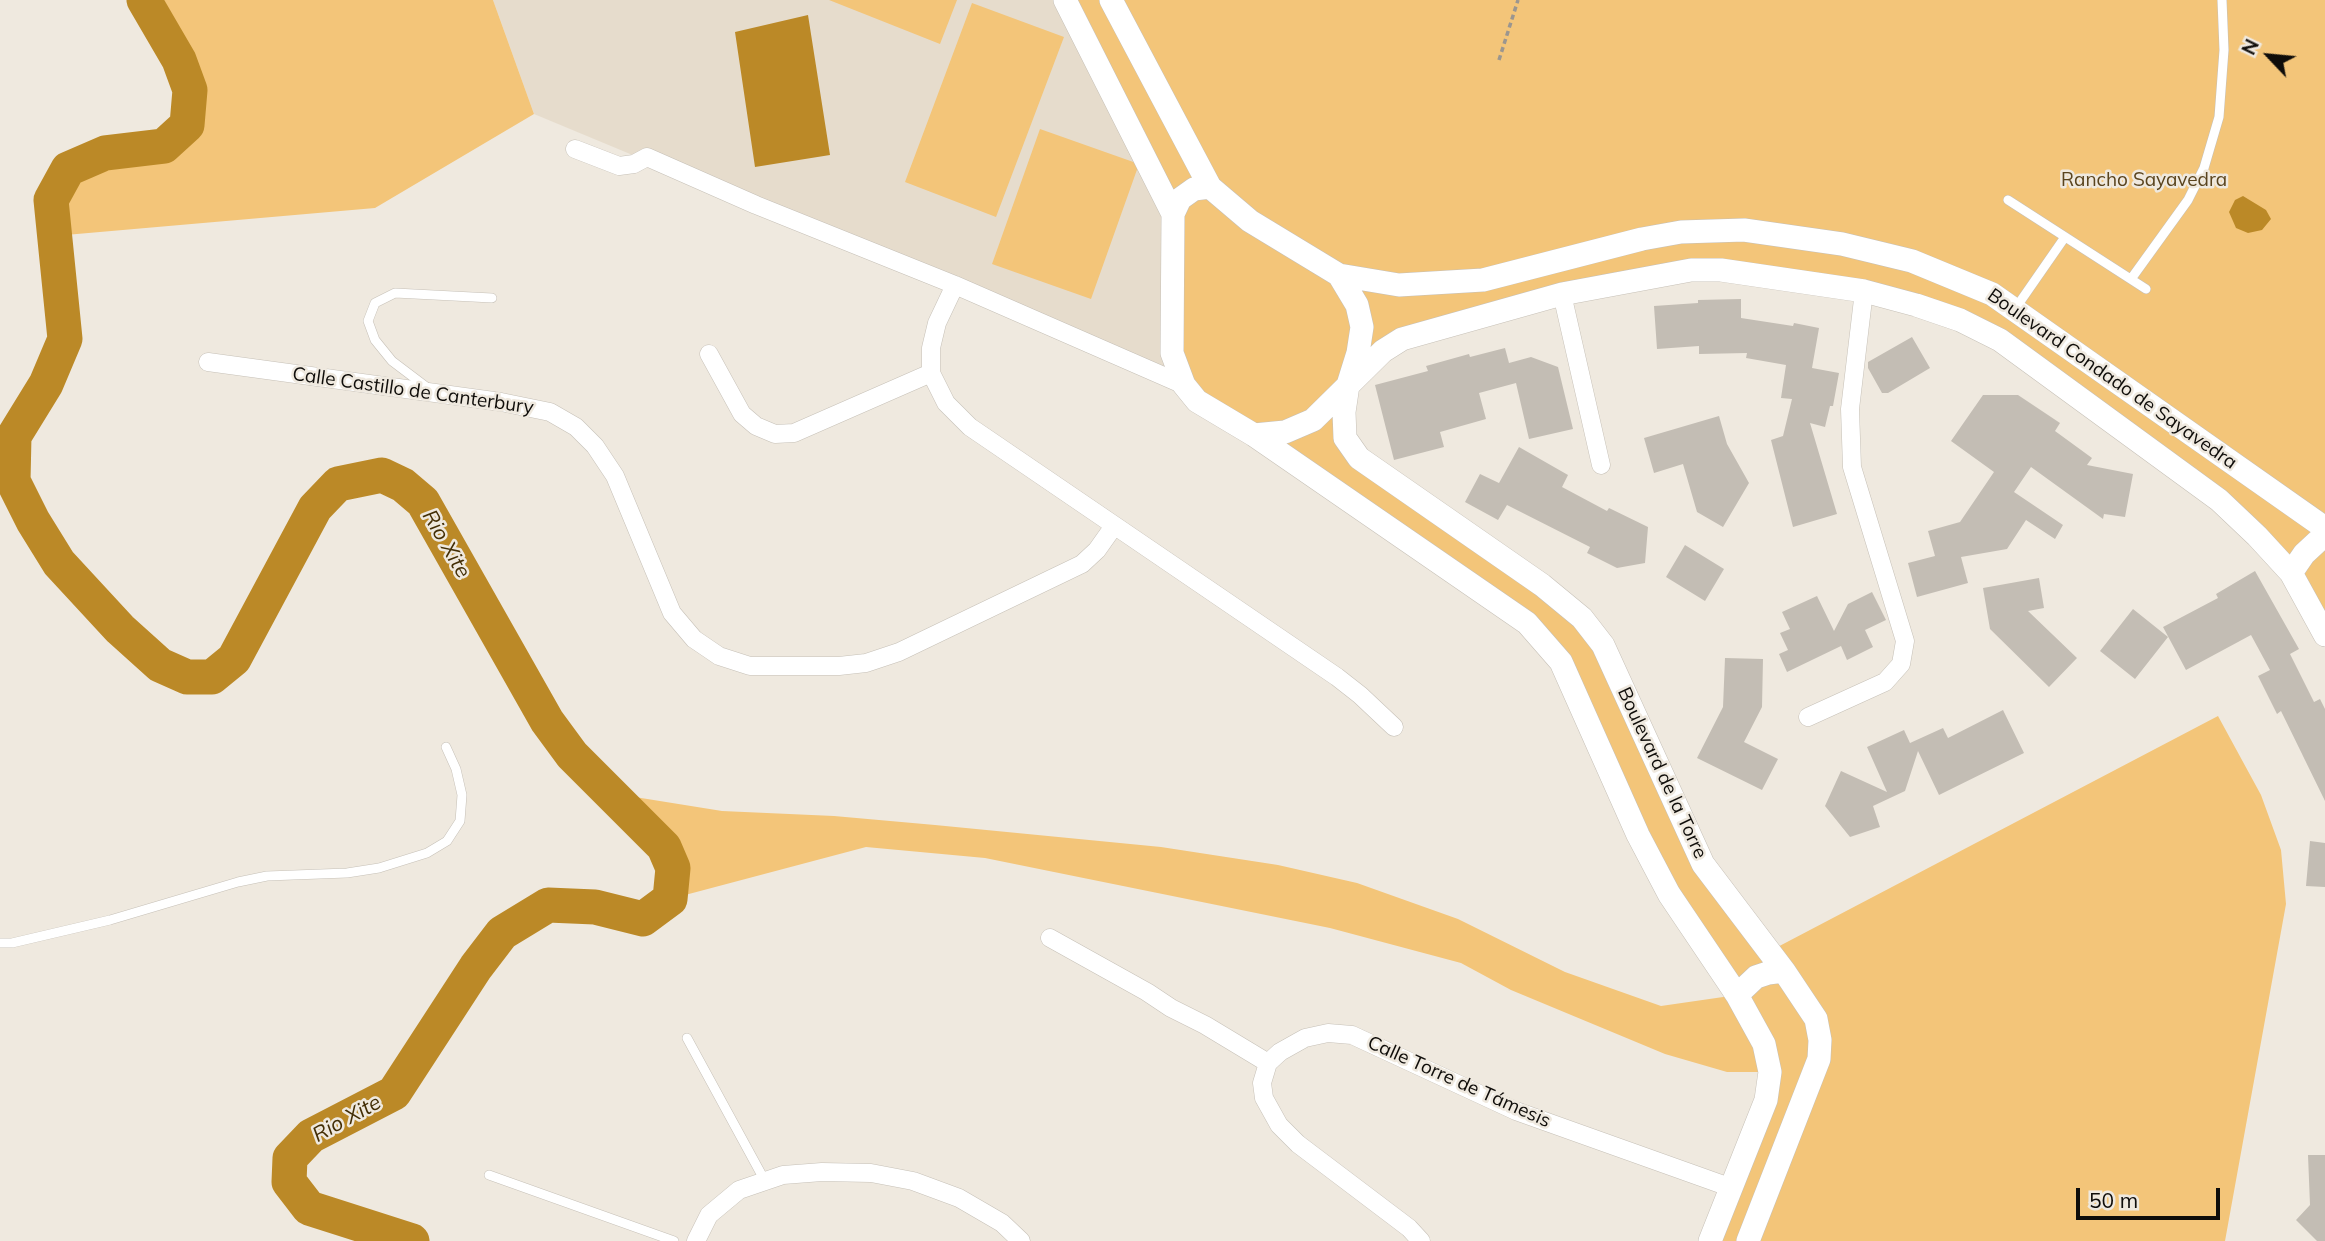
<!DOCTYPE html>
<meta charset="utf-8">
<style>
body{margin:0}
#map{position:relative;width:2325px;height:1241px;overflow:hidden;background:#efe9df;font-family:Mulish,sans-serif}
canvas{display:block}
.north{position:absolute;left:2234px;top:21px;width:70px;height:70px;-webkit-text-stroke:5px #efe9df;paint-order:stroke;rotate:296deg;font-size:19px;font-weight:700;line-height:28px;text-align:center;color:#0f0d0a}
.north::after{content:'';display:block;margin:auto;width:24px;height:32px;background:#0f0d0a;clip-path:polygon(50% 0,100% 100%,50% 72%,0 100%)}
.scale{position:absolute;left:2076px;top:1188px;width:144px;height:32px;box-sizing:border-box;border:4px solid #0f0d0a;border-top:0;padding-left:9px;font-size:21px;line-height:24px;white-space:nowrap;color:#0f0d0a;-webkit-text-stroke:5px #efe9df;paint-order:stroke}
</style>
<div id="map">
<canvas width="2325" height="1241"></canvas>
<div class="north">N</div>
<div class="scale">50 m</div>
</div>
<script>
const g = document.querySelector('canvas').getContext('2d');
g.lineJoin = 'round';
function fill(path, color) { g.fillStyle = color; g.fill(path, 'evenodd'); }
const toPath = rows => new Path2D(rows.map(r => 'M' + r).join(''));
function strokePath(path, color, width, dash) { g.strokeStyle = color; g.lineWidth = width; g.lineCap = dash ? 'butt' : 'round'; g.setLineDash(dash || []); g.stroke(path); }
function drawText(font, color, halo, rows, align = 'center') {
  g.font = font + ' Mulish,sans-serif'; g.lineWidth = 5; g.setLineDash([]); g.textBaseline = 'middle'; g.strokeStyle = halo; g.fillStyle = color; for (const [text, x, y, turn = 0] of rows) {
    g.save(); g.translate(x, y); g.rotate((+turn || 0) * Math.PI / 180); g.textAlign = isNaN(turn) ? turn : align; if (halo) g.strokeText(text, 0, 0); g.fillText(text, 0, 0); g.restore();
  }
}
const built = toPath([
 [493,0,1064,0,1173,214,1183,384,534,114]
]);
const green = toPath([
 [144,0,493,0,534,114,375,208,54,236,51,200,68,169,105,153,164,146,187,125,190,90,179,60],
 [829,0,957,0,940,44],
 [1065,0,2325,0,2325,635,2257,536,1960,320,1721,270,1402,339,1348,383,1344,439,1582,618,1703,864,1768,952,2218,716,2261,795,2281,850,2286,904,2225,1241,1710,1241,1770,1072,1727,1072,1665,1054,1511,990,1461,963,1330,928,985,858,866,847,670,899,673,868,664,847,610,793,722,811,834,816,935,825,1161,847,1278,865,1357,883,1458,919,1565,972,1661,1006,1737,995,1669,894,1580,702,1527,623,1186,383,1173,214],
 [972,3,1064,37,996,217,905,182],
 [1040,129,1139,164,1091,299,992,264]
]);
const water = toPath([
 [808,15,830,155,755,167,735,32],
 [2243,196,2266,210,2271,219,2262,230,2248,233,2236,228,2229,212,2235,200]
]);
const river = toPath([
 [144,0,179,60,190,90,187,125,164,146,105,153,68,169,51,200,65,339,46,384,14,436,13,481,33,521,59,563,120,629,160,665,187,677,212,677,234,659,315,508,338,484,382,475,403,485,423,502,547,721,572,755,664,847,673,868,670,899,643,919,595,907,548,905,502,933,476,967,394,1093,311,1136,290,1158,289,1182,309,1208,412,1241]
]);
const building = toPath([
 [1741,299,1741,318,1793,326,1794,323,1819,328,1812,368,1839,373,1833,406,1830,406,1825,427,1810,423,1837,514,1793,527,1771,440,1783,436,1792,399,1781,398,1786,365,1746,358,1747,353,1699,354,1699,346,1657,349,1654,306,1698,303,1698,300],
 [1912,337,1930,368,1888,393,1882,393,1868,368,1868,362],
 [1505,348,1509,363,1531,357,1558,367,1573,429,1529,439,1516,383,1479,393,1486,419,1440,432,1444,447,1394,460,1375,385,1428,371,1426,366,1469,354,1470,357],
 [1983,395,2018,395,2060,423,2055,431,2092,458,2087,465,2133,474,2125,517,2104,514,2103,519,2031,467,2014,492,2063,525,2055,539,2026,520,2007,549,1961,557,1968,583,1917,597,1908,563,1935,556,1928,531,1960,522,1994,472,1951,441],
 [1719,416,1727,444,1749,483,1723,527,1697,512,1683,464,1654,473,1644,438],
 [1519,447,1568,475,1562,487,1607,511,1609,508,1648,527,1645,563,1617,568,1587,553,1590,547,1507,505,1498,520,1465,502,1480,474,1499,483],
 [1685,545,1724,569,1705,601,1666,577],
 [2255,571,2299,649,2290,654,2314,702,2320,699,2325,709,2325,801,2281,711,2277,714,2258,676,2270,670,2251,635,2186,670,2163,627,2218,598,2216,594],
 [2039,578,2044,608,2028,611,2077,658,2049,687,1990,629,1983,588],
 [1872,592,1886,620,1865,630,1873,647,1847,660,1841,646,1787,672,1779,654,1788,650,1780,633,1790,629,1782,612,1817,596,1834,631,1848,604],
 [2133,609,2168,637,2135,679,2100,651],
 [1725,658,1763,659,1762,707,1744,742,1778,759,1762,790,1697,758,1723,707],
 [2003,710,2024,753,1939,795,1918,751,1905,791,1873,806,1880,827,1850,837,1825,806,1841,771,1887,792,1867,747,1904,730,1910,743,1943,728,1948,738],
 [2310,841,2325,843,2325,887,2306,886],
 [2308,1155,2325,1155,2325,1241,2317,1241,2296,1220,2310,1205]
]);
const path = toPath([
 [1499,60,1518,0]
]);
const service = toPath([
 [2008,200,2146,289],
 [2131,279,2188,200,2204,168,2219,117,2224,50,2222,0],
 [2015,309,2065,237],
 [429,389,392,361,375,340,368,321,375,303,395,293,492,298],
 [0,943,12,943,110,920,238,882,267,876,347,873,379,868,427,853,447,841,460,821,462,795,456,769,446,747],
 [687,1038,765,1181],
 [489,1175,674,1241]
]);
const minor = toPath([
 [575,149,619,166,634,164,647,157,756,205,955,285,1184,385],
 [955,285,937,323,931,348,931,373,946,403,970,427,1337,677,1360,695,1394,727],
 [1562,294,1601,465],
 [709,354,742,414,756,426,775,434,794,433,931,373],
 [208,362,501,402,550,412,576,427,595,446,615,476,672,613,694,639,719,656,750,666,839,666,866,663,899,652,1082,564,1097,550,1114,526],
 [1808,717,1885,682,1901,664,1905,641,1852,467,1850,409,1864,291],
 [1050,938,1147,992,1171,1008,1205,1025,1268,1063],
 [696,1241,709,1215,739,1190,783,1175,822,1172,871,1173,913,1181,959,1198,1002,1223,1021,1241],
 [1421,1241,1409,1228,1298,1144,1279,1125,1264,1098,1262,1083,1268,1063,1280,1052,1305,1038,1328,1033,1352,1035,1516,1111,1732,1188]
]);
const tertiary = toPath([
 [1065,0,1173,214,1172,353,1184,385,1197,401,1254,435,1527,623,1561,662,1638,835,1669,894,1737,995,1764,1044,1770,1072,1766,1100,1710,1241],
 [1111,0,1210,187,1250,221,1339,275,1399,285,1483,280,1642,239,1681,232,1744,230,1842,244,1912,261,1992,294,2325,528],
 [1173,214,1180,199,1194,189,1210,187],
 [1339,275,1357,305,1362,327,1358,353,1348,385,1344,412,1345,438,1359,458,1542,585,1582,618,1603,645,1703,864,1784,971,1816,1019,1820,1040,1819,1059,1748,1241],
 [1254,435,1285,432,1313,420,1383,351,1402,339,1562,294,1691,270,1721,270,1864,291,1916,305,1960,320,2000,340,2219,500,2257,536,2291,573,2325,635],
 [2291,573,2304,554,2318,541,2325,538],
 [1737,995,1756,977,1768,973,1784,971]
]);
const parkNames = [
 ["Rancho Sayavedra",2144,180]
];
const streetNames = [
 ["Boulevard Condado de Sayavedra",2112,379,35],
 ["Calle Castillo de Canterbury",413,391,8],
 ["Boulevard de la Torre",1662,773,65],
 ["Calle Torre de Támesis",1459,1082,24]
];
const waterNames = [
 ["Rio Xite",446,544,60],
 ["Rio Xite",347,1119,-29]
];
fill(built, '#e6dccc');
fill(green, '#f3c579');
fill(water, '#bb8927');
strokePath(river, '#bb8927', 35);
fill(building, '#c3bdb4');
strokePath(service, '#c6c0b7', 10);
strokePath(minor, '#c6c0b7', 19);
strokePath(tertiary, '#c6c0b7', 24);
strokePath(path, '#9b968f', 3.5, [5, 3.5]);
strokePath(service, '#fff', 9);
strokePath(minor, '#fff', 18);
strokePath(tertiary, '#fff', 23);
drawText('19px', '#5a441e', '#efe9df', parkNames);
drawText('19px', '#0f0d0a', '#efe9df', streetNames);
drawText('italic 21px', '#432e05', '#efe9df', waterNames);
</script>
